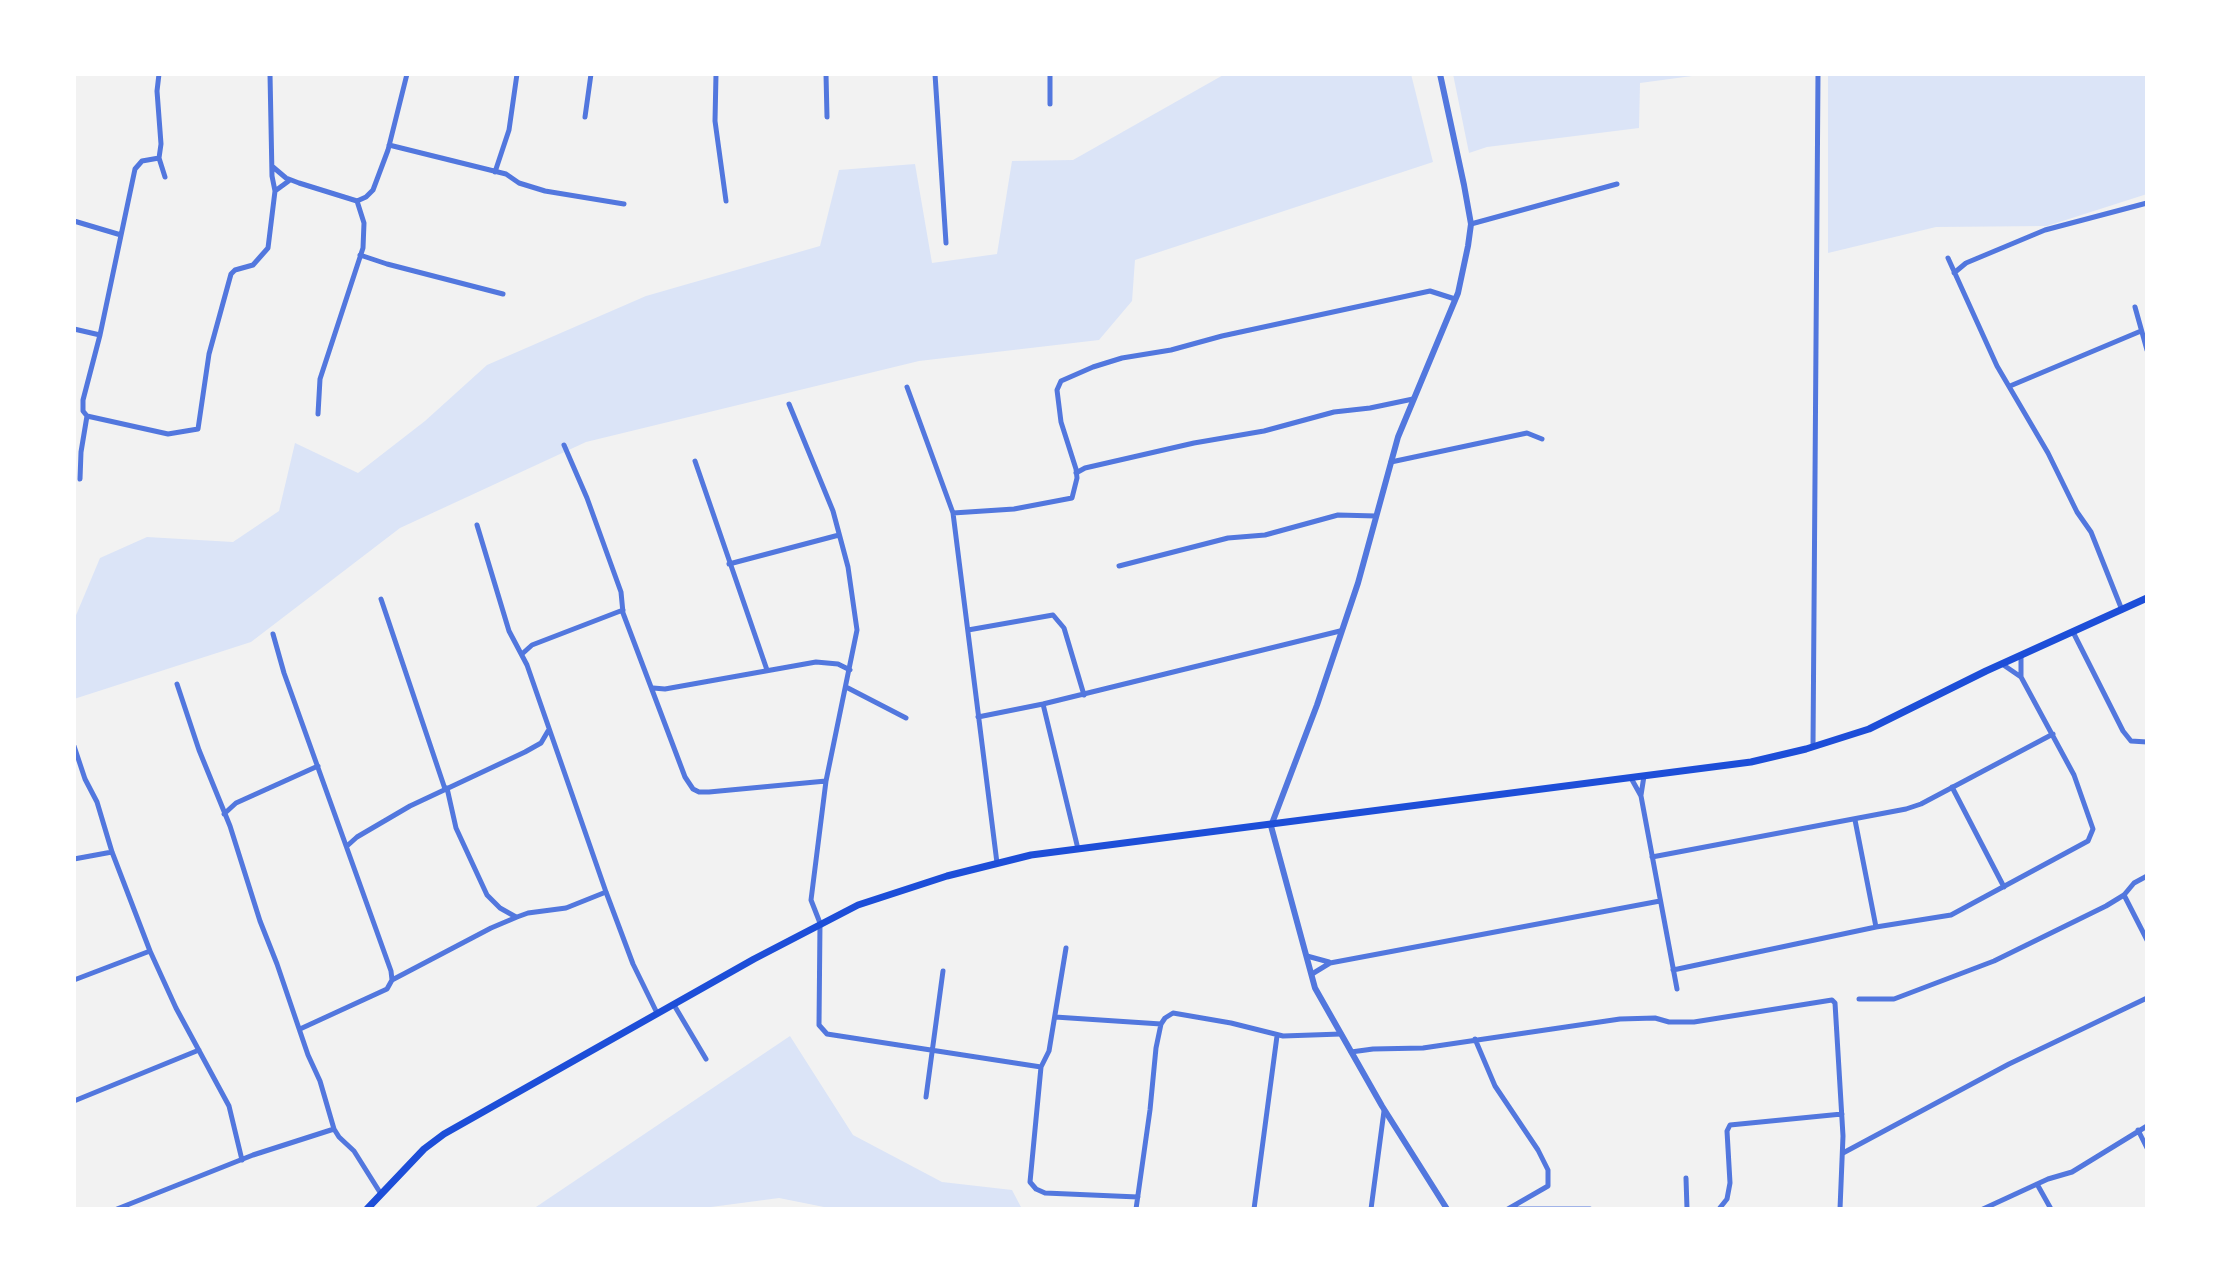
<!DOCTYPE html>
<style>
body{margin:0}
#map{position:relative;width:2221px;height:1283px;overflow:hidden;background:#f2f2f2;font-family:Signika,sans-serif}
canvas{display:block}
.frame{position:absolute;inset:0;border:76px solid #fff;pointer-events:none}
</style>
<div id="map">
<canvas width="2221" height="1283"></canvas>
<div class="frame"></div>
</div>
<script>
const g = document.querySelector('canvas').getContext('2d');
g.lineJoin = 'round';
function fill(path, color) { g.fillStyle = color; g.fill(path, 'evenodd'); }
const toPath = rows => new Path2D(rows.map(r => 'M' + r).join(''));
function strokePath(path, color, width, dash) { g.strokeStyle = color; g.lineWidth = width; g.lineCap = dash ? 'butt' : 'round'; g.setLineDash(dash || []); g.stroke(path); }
const green = toPath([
 [1225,74,1411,74,1433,162,1135,260,1132,301,1099,340,919,361,586,442,400,528,251,642,74,699,74,620,100,558,147,537,233,542,279,511,295,443,358,473,425,421,487,365,646,296,820,246,839,170,915,164,932,263,997,254,1012,161,1073,160],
 [1453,74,1707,74,1640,83,1639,128,1487,147,1469,153],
 [1828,74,2147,74,2147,194,2047,226,1936,227,1828,253],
 [790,1036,853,1135,942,1182,1012,1190,1022,1209,834,1209,779,1198,696,1209,533,1209]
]);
const minor = toPath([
 [159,74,157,91,161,144,159,158,165,177],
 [716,74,715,121,726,201],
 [826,74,827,117],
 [935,74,946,243],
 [1050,104,1050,74],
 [585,117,591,74],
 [389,145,506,174,519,183,545,191,624,204],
 [273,167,286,178,299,183,357,201,366,197,373,190,388,150,407,74],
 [495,172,509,130,517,74],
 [275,191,290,180],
 [74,221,121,235],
 [1471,224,1617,184],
 [360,255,387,264,503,294],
 [1948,258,1997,366,2048,453,2077,512,2091,532,2122,610],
 [1954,273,1966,263,2045,230,2147,203],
 [2135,307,2147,350],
 [74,329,100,335],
 [2010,386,2141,331],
 [907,387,953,513,997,863],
 [789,404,833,511,848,567,857,630,826,781,811,900,820,923,819,1025,827,1034,1041,1067],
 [318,414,320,379,363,248,364,223,357,201],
 [87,416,168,434,198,429,209,354,231,274,235,270,253,265,268,248,275,191,272,176,270,74],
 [564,445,587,498,621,592,623,613,685,777,693,789,699,792,709,792,826,781],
 [695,461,767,670],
 [1391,462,1527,433,1542,439],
 [1076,473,1085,468,1194,443,1264,431,1334,412,1370,408,1413,399],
 [80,479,81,452,87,416,83,411,83,400,100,335,135,169,142,161,159,158],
 [953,513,1014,509,1072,498,1077,478,1076,469,1061,422,1057,390,1061,381,1093,367,1122,358,1171,350,1222,336,1430,291,1455,299],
 [477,525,509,631,527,665,606,892,633,964,657,1013],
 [729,564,839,535],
 [1119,566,1228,538,1265,535,1338,515,1376,516],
 [381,599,445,789],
 [968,630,1053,615,1064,628,1084,695],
 [2073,632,2123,731,2131,741,2147,742],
 [273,634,284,673,391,971,392,980,387,989,300,1029],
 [522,654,532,645,623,610],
 [2021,677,2021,655],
 [177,684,199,750,230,826,260,921,277,964,308,1055,320,1081,334,1129,339,1137,354,1151,381,1194],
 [846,687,906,718],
 [653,688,665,689,816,662,838,664,850,670],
 [1043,704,1078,849],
 [978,717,1043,704,1340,631],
 [74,746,85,779,97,802,112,852,150,951,176,1008,229,1106,242,1160],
 [1813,746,1818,74],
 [1631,778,1641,796,1677,989],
 [1952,787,2004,887],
 [447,788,456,828,487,895,500,908,516,917],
 [1641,795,1644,776],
 [224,814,236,803,318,766],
 [1855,820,1876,927],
 [347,846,357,837,410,806,525,752,541,743,548,731],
 [1652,857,1906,809,1921,804,2053,734],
 [74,859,112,852],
 [2124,895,2147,940],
 [1066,948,1049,1051,1041,1067,1030,1182,1036,1189,1045,1193,1138,1197],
 [1307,956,1329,962],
 [1673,970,1876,927,1951,915,2088,841,2093,829,2074,775,2021,677,2002,664],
 [1312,974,1330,963,1660,901],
 [74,980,150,951],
 [392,980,491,928,517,917,528,913,566,908,606,892],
 [1859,999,1894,999,1994,961,2106,906,2124,895,2134,883,2147,876],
 [674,1005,706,1059],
 [1055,1017,1161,1024],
 [1475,1039,1495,1086,1538,1150,1548,1170,1548,1186,1508,1209],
 [1351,1052,1373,1049,1423,1048,1620,1019,1655,1018,1669,1022,1694,1022,1832,1000,1835,1003,1843,1136,1840,1209],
 [926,1097,943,971],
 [74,1101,199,1050],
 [2138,1130,2147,1148],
 [1843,1153,2009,1064,2147,998],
 [1686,1178,1687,1209],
 [2037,1184,2051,1209],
 [117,1209,253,1155,334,1129],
 [1136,1209,1150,1110,1156,1048,1161,1024,1165,1018,1173,1013,1231,1023,1283,1036,1341,1034],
 [1254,1209,1277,1036],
 [1371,1209,1384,1111],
 [1518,1209,1590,1209],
 [1719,1209,1727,1199,1730,1183,1727,1131,1730,1125,1842,1114],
 [1983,1209,2048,1179,2072,1172,2147,1126]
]);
const tertiary = toPath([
 [1440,74,1464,185,1471,224,1468,246,1458,293,1398,437,1358,583,1317,705,1271,826,1315,988,1382,1106,1447,1209]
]);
const secondary = toPath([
 [367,1209,424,1149,444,1134,754,959,858,905,947,876,1031,855,1751,762,1806,749,1869,729,1986,671,2147,598]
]);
fill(green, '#dbe4f7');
strokePath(minor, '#5277de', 5);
strokePath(tertiary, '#5277de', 6);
strokePath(secondary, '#1d4ed8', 7);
</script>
